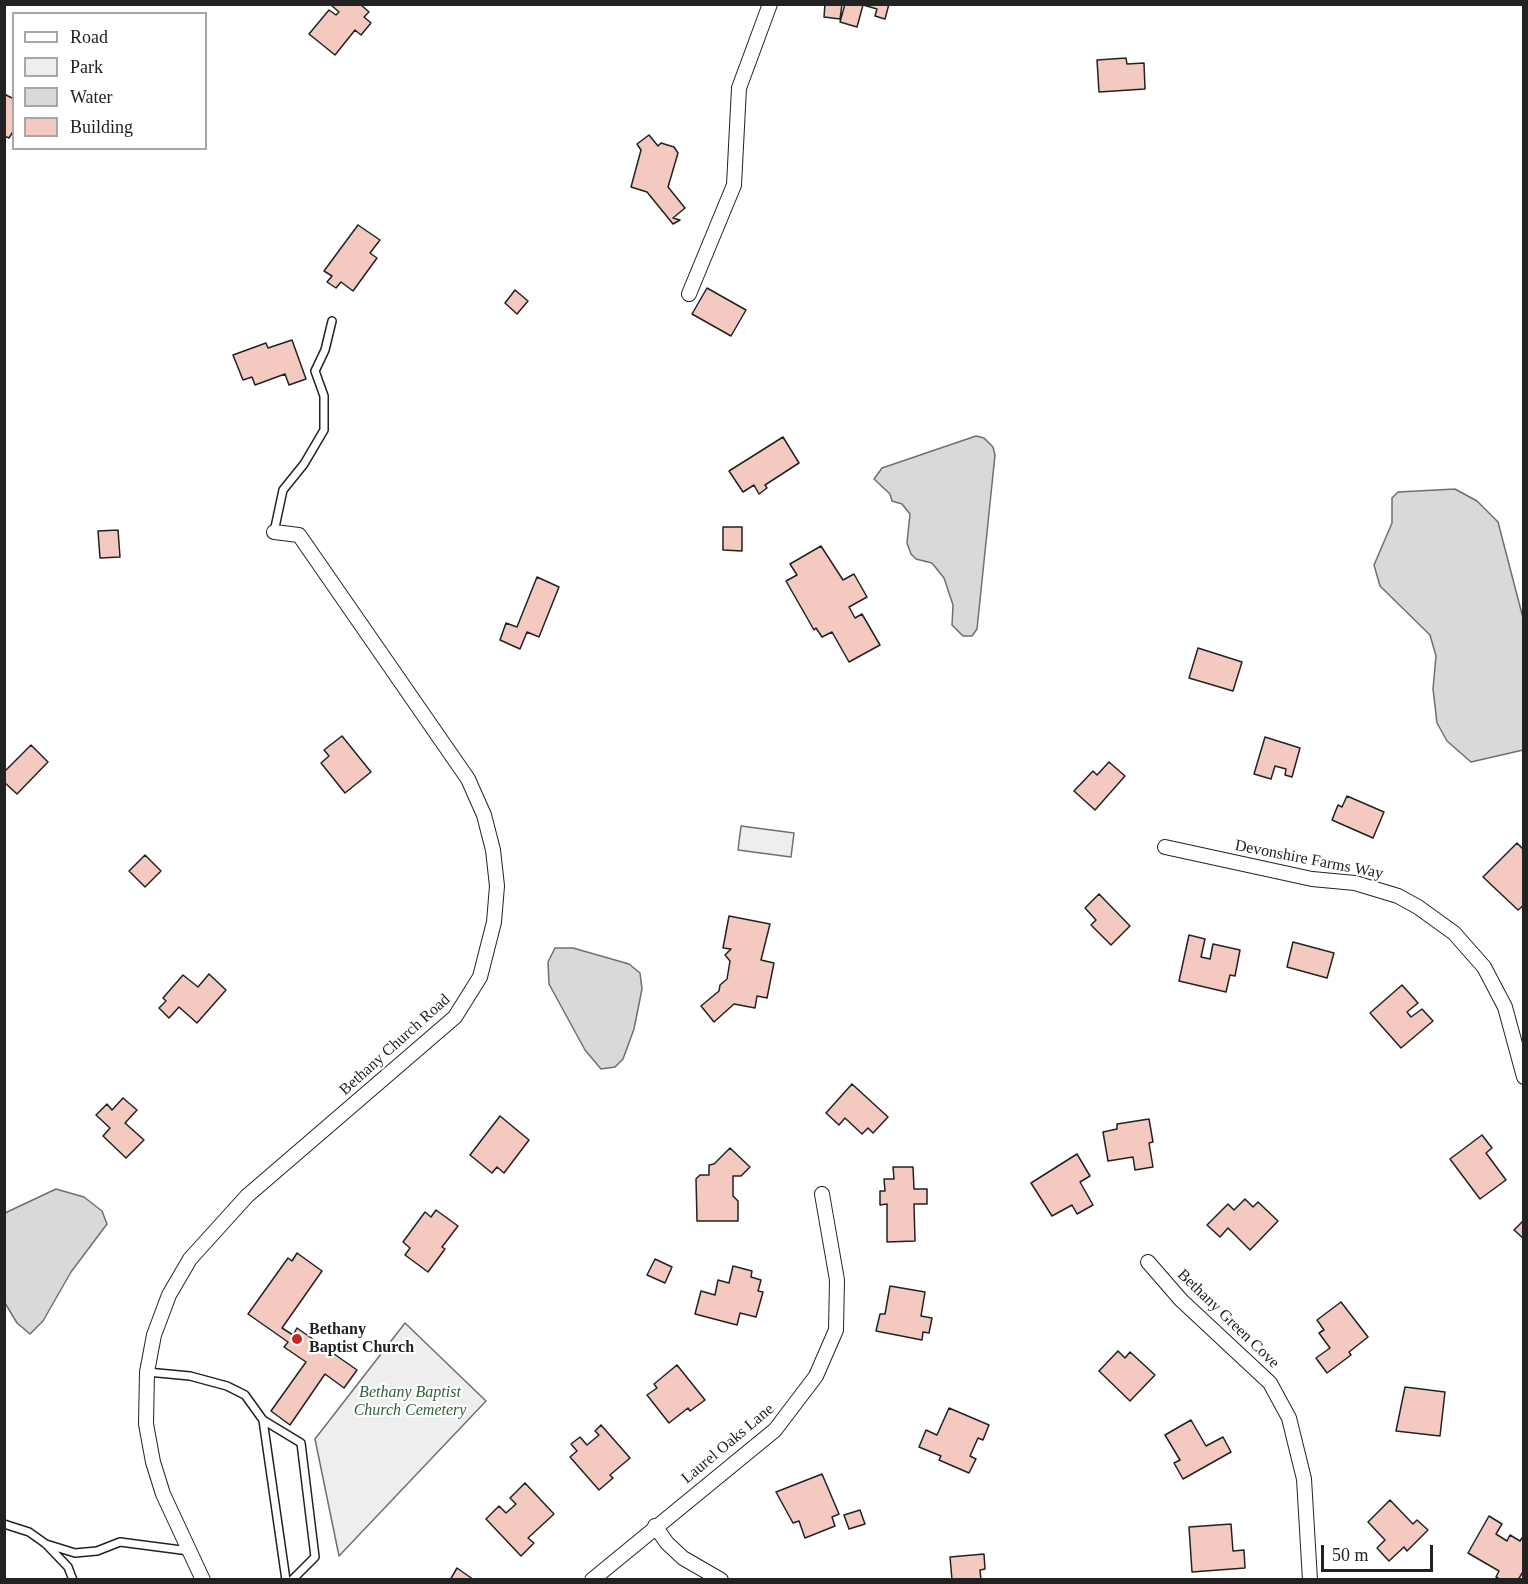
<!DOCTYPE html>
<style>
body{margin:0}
#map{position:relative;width:1528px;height:1584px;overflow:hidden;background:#fff;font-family:Georgia,serif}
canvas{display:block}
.frame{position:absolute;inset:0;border:6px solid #222;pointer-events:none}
.legend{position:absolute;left:12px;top:12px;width:195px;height:138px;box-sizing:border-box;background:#fff;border:2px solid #a7a7a7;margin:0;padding:8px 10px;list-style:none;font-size:18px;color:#222}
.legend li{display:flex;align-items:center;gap:12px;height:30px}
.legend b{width:30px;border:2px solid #a7a7a7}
.scale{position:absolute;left:1321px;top:1545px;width:112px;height:27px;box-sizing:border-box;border:3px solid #222;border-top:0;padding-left:8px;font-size:18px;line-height:21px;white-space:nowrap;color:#222;-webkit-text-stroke:4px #fff;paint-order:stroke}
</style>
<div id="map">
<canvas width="1528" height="1584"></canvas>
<div class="frame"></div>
<ul class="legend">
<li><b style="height:8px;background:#fff"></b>Road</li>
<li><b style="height:16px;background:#eee"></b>Park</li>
<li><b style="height:16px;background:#d9d9d9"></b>Water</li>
<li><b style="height:16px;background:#f3c9c0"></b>Building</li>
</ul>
<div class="scale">50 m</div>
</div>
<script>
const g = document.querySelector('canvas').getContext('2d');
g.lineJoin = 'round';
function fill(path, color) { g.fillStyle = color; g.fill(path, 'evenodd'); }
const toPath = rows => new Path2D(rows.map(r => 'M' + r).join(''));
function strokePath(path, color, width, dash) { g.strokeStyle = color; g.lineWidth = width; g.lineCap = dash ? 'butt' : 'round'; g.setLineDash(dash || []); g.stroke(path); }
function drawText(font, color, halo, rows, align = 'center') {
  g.font = font + ' Georgia,serif'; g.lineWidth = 4.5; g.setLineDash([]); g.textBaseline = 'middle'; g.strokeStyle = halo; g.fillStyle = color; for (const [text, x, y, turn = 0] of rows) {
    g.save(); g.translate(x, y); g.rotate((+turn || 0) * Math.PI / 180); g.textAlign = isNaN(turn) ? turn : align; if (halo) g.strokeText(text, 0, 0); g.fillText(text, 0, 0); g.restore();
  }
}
const green = toPath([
 [741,826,794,833,791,857,738,850,741,826],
 [405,1323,486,1401,339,1556,315,1439,405,1323]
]);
const water = toPath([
 [976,436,984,438,993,447,995,455,977,629,972,636,963,636,952,625,953,605,944,578,932,563,916,559,911,554,907,543,910,514,902,504,892,501,890,494,874,479,882,468,976,436],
 [1455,489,1477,501,1498,522,1523,618,1523,750,1471,762,1447,741,1437,723,1433,689,1436,656,1430,635,1380,586,1374,565,1392,523,1392,498,1398,492,1455,489],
 [555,948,573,948,629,964,640,973,642,989,634,1029,623,1059,615,1067,601,1069,585,1050,549,984,548,962,555,948],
 [56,1189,84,1197,102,1211,107,1224,71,1272,43,1321,30,1334,17,1323,5,1303,5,1213,56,1189]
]);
const building = toPath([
 [330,4,360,4,369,12,364,17,371,23,361,35,355,30,335,55,309,34,329,10,336,15,339,12,330,4],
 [825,4,842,4,840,19,824,17,825,4],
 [845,4,889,4,885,19,875,16,877,9,863,5,857,27,840,22,845,4],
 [1126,58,1127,64,1144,63,1145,89,1099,92,1097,60,1126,58],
 [4,94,14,99,14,130,9,138,4,136,4,94],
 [649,135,658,146,661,143,674,147,678,153,668,187,685,208,673,218,680,220,673,224,647,192,631,187,641,150,637,144,649,135],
 [358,225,380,240,370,253,377,258,353,291,341,282,336,288,327,282,332,276,324,271,358,225],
 [707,288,746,310,731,336,692,314,707,288],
 [515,290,528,301,517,314,505,303,515,290],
 [292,340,306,379,289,385,285,374,255,385,252,377,243,380,233,355,266,343,268,348,292,340],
 [783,437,799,463,765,485,767,488,759,494,754,485,743,492,729,471,783,437],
 [723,527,742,527,742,551,723,550,723,527],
 [118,530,120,557,100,558,98,531,118,530],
 [821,546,843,580,854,574,867,597,849,607,855,618,862,614,880,645,849,662,832,632,822,637,816,628,814,630,786,581,797,575,790,564,821,546],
 [537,577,559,587,539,637,527,632,520,649,500,640,506,623,517,627,537,577],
 [1198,648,1242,662,1233,691,1189,678,1198,648],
 [342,736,371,772,345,793,321,763,329,756,324,750,342,736],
 [1265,737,1300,748,1292,777,1285,775,1286,769,1275,766,1271,779,1254,774,1265,737],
 [31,745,48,762,17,794,4,782,4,772,31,745],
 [1109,762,1125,776,1095,810,1074,791,1093,771,1097,775,1109,762],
 [1347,796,1384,812,1373,838,1332,820,1338,805,1342,807,1347,796],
 [1517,843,1524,850,1524,905,1518,910,1483,877,1517,843],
 [145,855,161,871,145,887,129,871,145,855],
 [1099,894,1130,926,1111,945,1091,925,1096,920,1085,908,1099,894],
 [729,916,770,924,761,960,774,963,767,998,757,996,755,1008,734,1004,714,1022,701,1006,719,991,720,985,727,979,730,961,725,955,731,949,723,948,729,916],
 [1189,935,1205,939,1201,957,1210,959,1213,944,1240,950,1235,976,1230,975,1226,992,1179,981,1189,935],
 [1293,942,1334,953,1327,978,1287,967,1293,942],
 [209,974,226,990,197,1023,179,1007,169,1018,159,1008,166,1001,163,998,183,975,198,987,209,974],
 [1402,985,1418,1003,1407,1012,1411,1017,1422,1009,1433,1021,1401,1048,1370,1013,1402,985],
 [852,1084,888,1117,873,1133,868,1128,862,1134,845,1118,839,1125,826,1113,852,1084],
 [123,1098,137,1110,125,1123,144,1140,126,1158,103,1136,110,1128,96,1115,107,1104,112,1110,123,1098],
 [500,1116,529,1140,504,1173,497,1167,492,1173,470,1155,500,1116],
 [1149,1119,1153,1142,1149,1143,1153,1167,1135,1170,1133,1157,1108,1161,1103,1132,1117,1129,1117,1124,1149,1119],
 [1482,1135,1492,1148,1486,1153,1506,1180,1480,1199,1450,1159,1482,1135],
 [730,1148,750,1167,741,1176,733,1176,733,1196,738,1201,738,1221,697,1221,696,1179,700,1175,709,1175,709,1165,714,1164,730,1148],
 [1077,1154,1090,1176,1080,1182,1093,1205,1077,1214,1072,1205,1052,1216,1031,1183,1077,1154],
 [893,1167,913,1167,914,1189,927,1189,927,1204,914,1204,915,1241,887,1242,887,1204,880,1205,880,1191,885,1191,884,1179,894,1179,893,1167],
 [1245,1199,1253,1207,1258,1202,1278,1221,1250,1250,1228,1228,1220,1237,1207,1225,1228,1204,1234,1210,1245,1199],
 [436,1210,458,1226,442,1247,445,1249,428,1272,405,1255,410,1248,403,1242,425,1212,431,1217,436,1210],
 [1524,1220,1524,1239,1514,1230,1524,1220],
 [297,1253,322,1271,282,1328,293,1335,297,1328,357,1370,344,1388,325,1374,290,1425,271,1411,306,1362,284,1347,288,1342,248,1314,288,1258,292,1261,297,1253],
 [655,1259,672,1267,665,1283,647,1275,655,1259],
 [733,1266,752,1271,751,1277,761,1280,758,1291,763,1292,756,1317,740,1313,737,1325,695,1314,701,1291,715,1295,718,1280,729,1283,733,1266],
 [890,1286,925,1292,921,1316,932,1318,929,1333,923,1332,922,1340,876,1331,880,1314,885,1314,890,1286],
 [1341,1302,1368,1337,1349,1352,1351,1355,1327,1373,1316,1358,1330,1348,1319,1333,1324,1330,1317,1320,1341,1302],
 [1118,1351,1125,1358,1130,1352,1155,1375,1130,1401,1099,1371,1118,1351],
 [677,1365,705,1400,690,1411,688,1408,669,1423,647,1395,657,1388,654,1384,677,1365],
 [1405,1387,1445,1392,1440,1436,1396,1431,1405,1387],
 [949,1408,989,1425,983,1440,978,1438,970,1456,976,1459,969,1473,939,1460,941,1456,919,1447,926,1430,937,1435,949,1408],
 [1191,1420,1206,1446,1223,1437,1231,1452,1183,1479,1174,1463,1180,1460,1165,1435,1191,1420],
 [601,1425,630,1458,610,1475,613,1478,599,1490,570,1457,577,1451,571,1444,580,1437,587,1445,599,1435,595,1431,601,1425],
 [822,1474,839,1514,832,1517,835,1526,805,1538,799,1521,793,1523,776,1492,822,1474],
 [525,1483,554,1514,528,1538,534,1543,521,1556,486,1519,499,1506,506,1513,516,1504,510,1498,525,1483],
 [1390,1500,1413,1524,1417,1520,1428,1530,1407,1551,1404,1547,1389,1561,1377,1548,1385,1540,1368,1522,1390,1500],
 [860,1510,865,1524,849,1529,844,1515,860,1510],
 [1489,1516,1502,1524,1496,1534,1507,1541,1510,1535,1520,1541,1524,1535,1524,1570,1518,1580,1501,1580,1496,1577,1499,1571,1468,1553,1489,1516],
 [1231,1524,1233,1551,1244,1550,1245,1568,1192,1572,1189,1527,1231,1524],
 [984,1554,985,1569,980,1570,981,1580,952,1580,950,1557,984,1554],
 [457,1568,474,1580,450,1580,457,1568]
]);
const service = toPath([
 [274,532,283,490,304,464,324,430,324,396,315,371,325,350,332,321],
 [147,1372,190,1376,227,1386,245,1395,263,1420,301,1443,315,1557,292,1580],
 [263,1420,286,1580],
 [4,1524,29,1532,46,1544,68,1567,73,1580],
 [46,1544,75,1553,97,1551,120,1542,189,1551]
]);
const minor = toPath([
 [689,294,734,185,739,88,770,4],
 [1165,847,1312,879,1355,883,1398,896,1418,907,1454,933,1484,967,1505,1007,1524,1077],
 [1148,1262,1181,1300,1270,1383,1289,1418,1304,1479,1310,1580],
 [655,1526,667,1543,683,1558,721,1580],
 [203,1580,163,1494,153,1462,146,1424,147,1372,154,1335,169,1295,190,1259,247,1196,455,1017,480,977,494,922,497,886,493,850,484,815,468,779,299,535,274,532],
 [592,1580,775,1430,816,1376,836,1330,837,1280,822,1194]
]);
const markers = [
 [297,1339,6,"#c62828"]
];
const streetNames = [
 ["Devonshire Farms Way",1309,860,11],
 ["Bethany Church Road",395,1045,-42],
 ["Bethany Green Cove",1228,1319,44],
 ["Laurel Oaks Lane",728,1444,-40]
];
const poiNames = [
 ["Bethany",309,1330],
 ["Baptist Church",309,1348]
];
const parkNames = [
 ["Bethany Baptist",410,1393],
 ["Church Cemetery",410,1411]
];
fill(green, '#eee');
strokePath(green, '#6f6f6f', 1.5);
fill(water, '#d9d9d9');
strokePath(water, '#6f6f6f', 1.5);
fill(building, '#f3c9c0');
strokePath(building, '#222', 1.5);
strokePath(service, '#222', 10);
strokePath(minor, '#222', 16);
strokePath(service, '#fff', 7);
strokePath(minor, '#fff', 14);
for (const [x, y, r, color] of markers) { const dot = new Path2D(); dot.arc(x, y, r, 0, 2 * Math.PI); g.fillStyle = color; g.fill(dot); strokePath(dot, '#fff', 2); }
drawText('16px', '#222', '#fff', streetNames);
drawText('bold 16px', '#222', '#fff', poiNames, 'left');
drawText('italic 16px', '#2f5e38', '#fff', parkNames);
</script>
